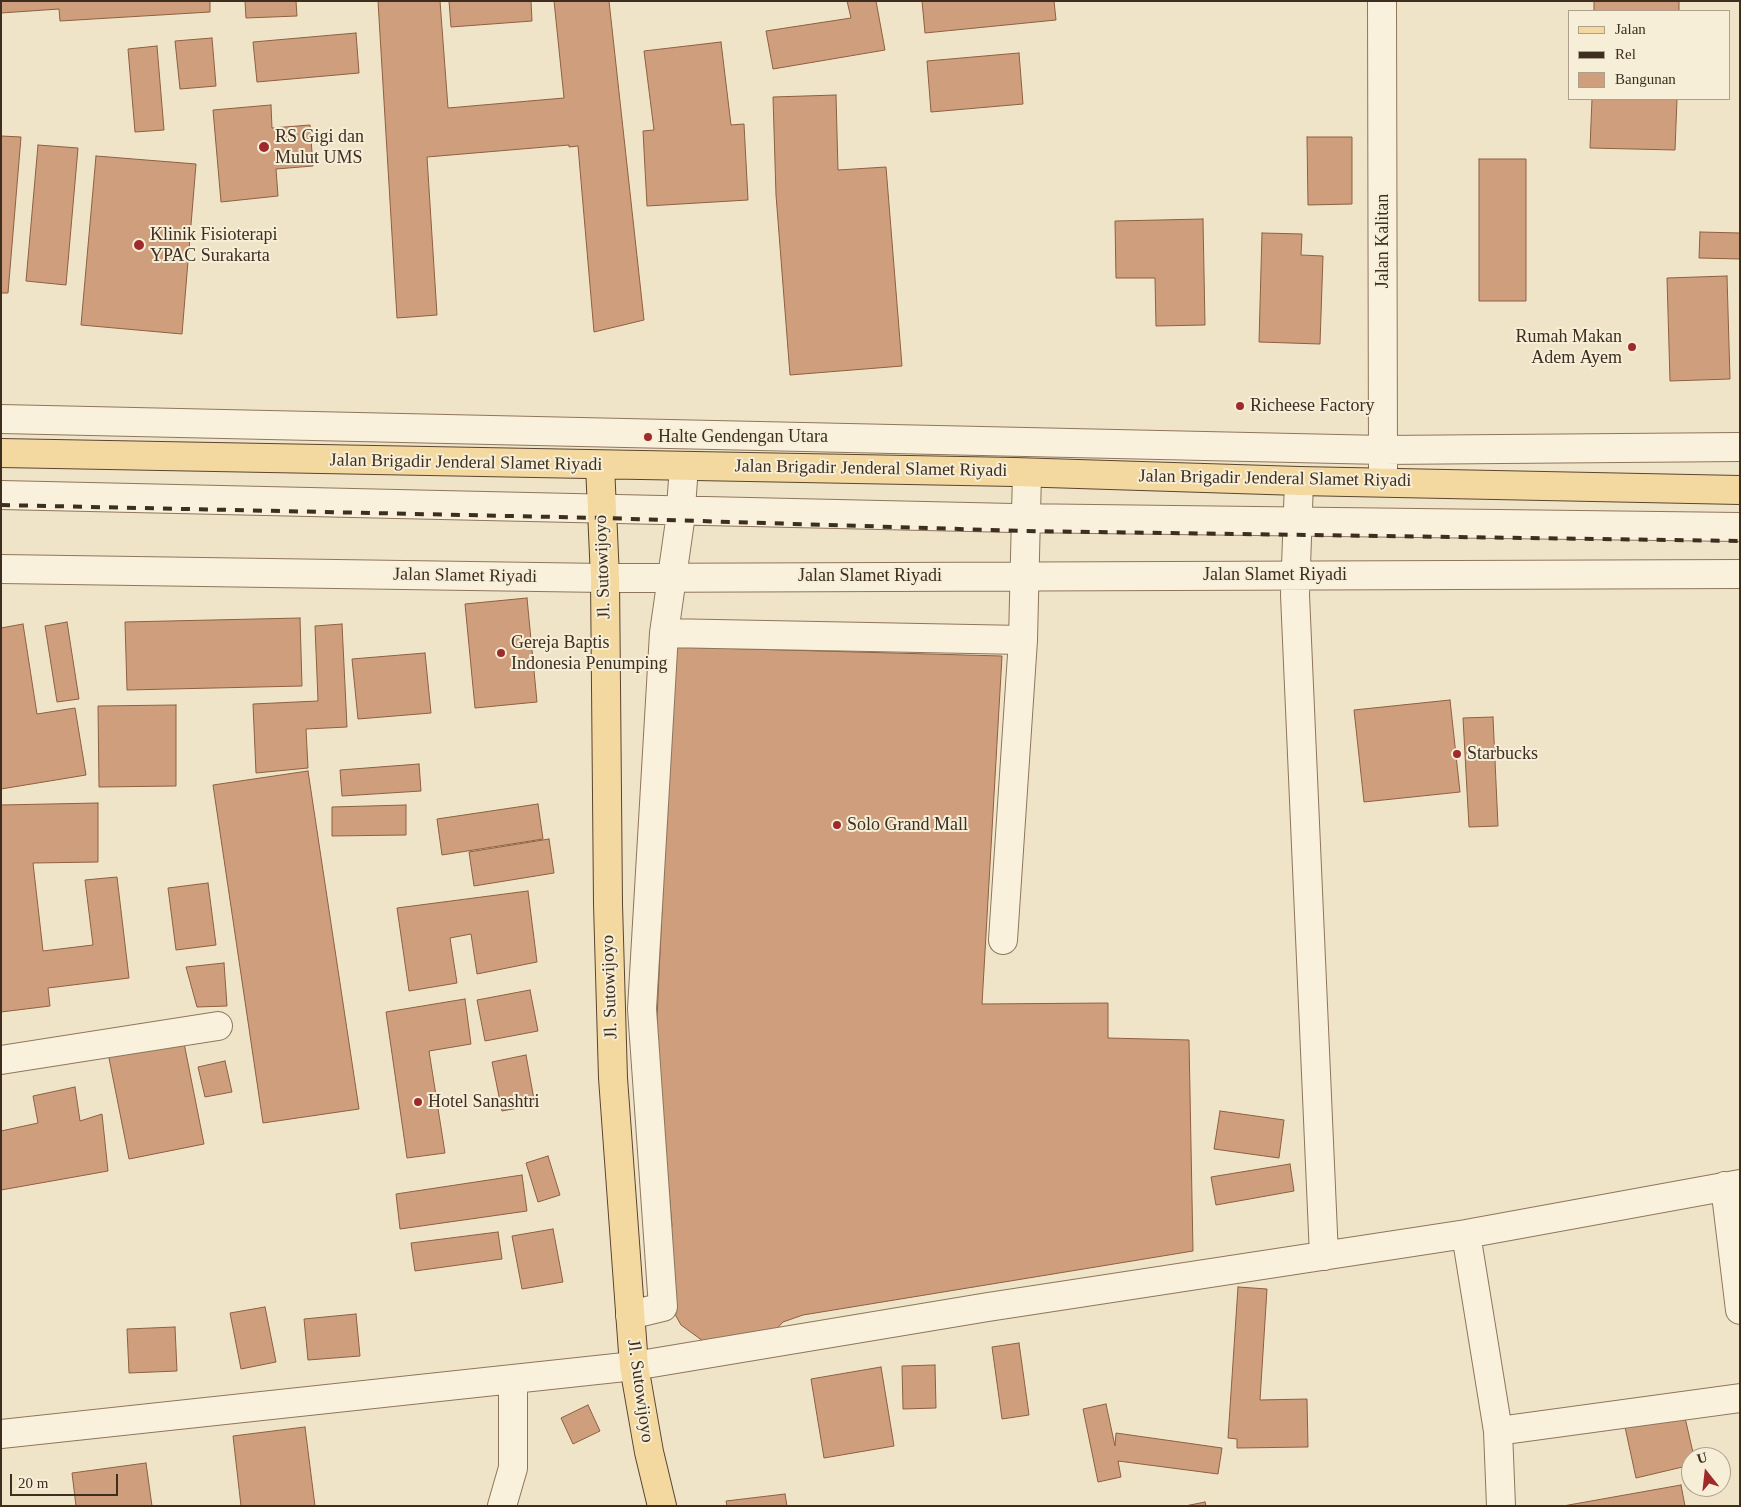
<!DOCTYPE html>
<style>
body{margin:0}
#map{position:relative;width:1741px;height:1507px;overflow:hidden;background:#f0e4c8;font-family:"Times New Roman",serif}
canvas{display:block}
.frame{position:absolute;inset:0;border:2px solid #3d2e20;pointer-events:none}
.legend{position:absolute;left:1568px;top:10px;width:162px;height:90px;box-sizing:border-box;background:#f7eed8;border:1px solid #ada18e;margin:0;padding:6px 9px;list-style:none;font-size:15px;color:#3d2e20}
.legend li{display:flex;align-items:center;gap:10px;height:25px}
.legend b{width:25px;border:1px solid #ada18e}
.north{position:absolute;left:1681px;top:1447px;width:50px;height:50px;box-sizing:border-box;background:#f7eed8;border:1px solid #ada18e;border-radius:50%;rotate:344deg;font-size:14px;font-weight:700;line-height:20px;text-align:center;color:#3d2e20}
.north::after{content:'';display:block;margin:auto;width:18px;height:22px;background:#9e2a2b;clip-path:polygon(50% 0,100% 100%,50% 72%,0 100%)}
.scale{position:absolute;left:10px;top:1474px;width:108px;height:22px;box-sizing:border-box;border:2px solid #3d2e20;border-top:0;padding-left:6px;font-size:15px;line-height:18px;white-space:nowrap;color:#3d2e20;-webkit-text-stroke:4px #f7eed8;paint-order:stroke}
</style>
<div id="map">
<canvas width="1741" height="1507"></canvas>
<div class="frame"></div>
<ul class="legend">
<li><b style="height:6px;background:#f3d9a0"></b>Jalan</li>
<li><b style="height:6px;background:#3d2e20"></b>Rel</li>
<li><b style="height:14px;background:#cf9f7d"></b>Bangunan</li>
</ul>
<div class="north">U</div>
<div class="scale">20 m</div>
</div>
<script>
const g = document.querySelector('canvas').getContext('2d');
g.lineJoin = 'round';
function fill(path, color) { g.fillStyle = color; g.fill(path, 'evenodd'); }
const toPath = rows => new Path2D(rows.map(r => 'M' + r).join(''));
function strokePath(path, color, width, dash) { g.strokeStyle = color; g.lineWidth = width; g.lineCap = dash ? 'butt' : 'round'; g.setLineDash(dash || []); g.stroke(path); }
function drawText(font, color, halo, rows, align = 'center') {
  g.font = font + ' "Times New Roman",serif'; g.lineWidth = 4; g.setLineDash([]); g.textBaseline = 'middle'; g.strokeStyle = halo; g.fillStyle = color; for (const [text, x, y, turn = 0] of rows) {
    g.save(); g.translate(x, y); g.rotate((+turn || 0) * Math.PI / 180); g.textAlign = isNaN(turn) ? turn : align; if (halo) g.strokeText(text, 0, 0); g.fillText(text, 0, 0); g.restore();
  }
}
const building = toPath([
 [1,1,210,1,210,12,60,21,59,9,1,13,1,1],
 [245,1,296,1,297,16,246,18,245,1],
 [378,1,440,1,448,108,564,98,554,1,609,1,644,320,594,332,578,146,569,147,569,145,427,157,437,315,397,318,378,1],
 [449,1,531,1,532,21,451,27,449,1],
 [847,1,876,1,885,50,773,69,766,31,851,18,847,1],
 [922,1,1054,1,1056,20,925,33,922,1],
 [1594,1,1679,1,1679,11,1594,11,1594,1],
 [356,33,359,73,257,82,253,42,356,33],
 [212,38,216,86,180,89,175,41,212,38],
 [721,42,731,125,744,124,748,200,647,206,643,131,654,130,644,51,721,42],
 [157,46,164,130,135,132,128,49,157,46],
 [1019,53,1023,104,931,112,927,61,1019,53],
 [836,95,838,170,886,167,902,366,790,375,776,195,773,97,836,95],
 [1592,99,1677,99,1675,150,1590,148,1592,99],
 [271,105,272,128,310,125,313,166,276,169,278,196,221,202,213,110,271,105],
 [1,136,21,137,8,293,1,293,1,136],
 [1307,137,1352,137,1352,204,1308,205,1307,137],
 [38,145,78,148,66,285,26,281,38,145],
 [96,156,196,164,182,334,81,325,96,156],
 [1479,159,1526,159,1526,301,1479,301,1479,159],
 [1203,219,1205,325,1156,326,1155,278,1116,278,1115,221,1203,219],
 [1700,232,1740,233,1740,259,1699,258,1700,232],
 [1262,233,1302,234,1301,255,1323,256,1320,344,1259,342,1262,233],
 [1727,276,1730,379,1670,381,1667,278,1727,276],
 [527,598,537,702,475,708,465,604,527,598],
 [300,618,302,686,127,690,125,622,300,618],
 [67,622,79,699,57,702,45,626,67,622],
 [23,624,37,714,75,708,86,775,1,789,1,628,23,624],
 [342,624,347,727,306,729,308,768,256,773,253,704,318,701,315,626,342,624],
 [674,647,1002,656,982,1004,1108,1003,1108,1038,1189,1040,1193,1251,803,1315,783,1322,770,1336,703,1341,681,1325,671,1307,665,1250,672,1226,656,1040,674,647],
 [425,653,431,713,358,719,352,659,425,653],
 [1450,700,1460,792,1364,802,1354,710,1450,700],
 [176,705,176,786,99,787,98,706,176,705],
 [1493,717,1498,826,1469,827,1463,718,1493,717],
 [419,764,421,791,342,796,340,770,419,764],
 [308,771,359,1109,263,1123,213,785,308,771],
 [98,803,98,862,33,863,43,951,93,945,85,880,117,877,129,978,48,988,50,1006,1,1012,1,805,98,803],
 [538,804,543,839,442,855,437,819,538,804],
 [406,805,406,835,332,836,332,807,406,805],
 [549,839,554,873,474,886,469,852,549,839],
 [208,883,216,945,176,950,168,888,208,883],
 [528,891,537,962,477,974,471,934,450,938,457,983,409,991,397,908,528,891],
 [224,963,227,1006,197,1007,186,967,224,963],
 [530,990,538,1031,485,1041,477,1000,530,990],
 [465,999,471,1044,429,1051,445,1153,407,1158,386,1012,465,999],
 [183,1038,204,1144,129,1159,108,1053,183,1038],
 [526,1055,535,1105,502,1111,492,1062,526,1055],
 [225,1061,232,1092,205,1097,198,1067,225,1061],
 [75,1087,80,1121,102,1114,108,1171,1,1190,1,1131,38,1123,33,1096,75,1087],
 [1220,1111,1284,1120,1279,1158,1214,1149,1220,1111],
 [548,1156,560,1195,538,1202,526,1163,548,1156],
 [1290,1164,1294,1191,1216,1205,1211,1177,1290,1164],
 [522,1175,527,1211,400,1229,396,1194,522,1175],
 [553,1229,563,1282,522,1289,512,1236,553,1229],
 [498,1232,502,1259,415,1271,411,1243,498,1232],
 [1238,1287,1267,1289,1260,1400,1307,1399,1308,1447,1237,1448,1237,1439,1228,1438,1238,1287],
 [265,1307,276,1362,241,1369,230,1313,265,1307],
 [356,1314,360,1356,308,1360,304,1319,356,1314],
 [175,1327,177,1371,129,1373,127,1329,175,1327],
 [1019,1343,1029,1415,1002,1419,992,1347,1019,1343],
 [935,1365,936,1408,903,1409,902,1366,935,1365],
 [881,1367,894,1446,824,1458,811,1379,881,1367],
 [1106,1404,1115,1446,1116,1433,1222,1448,1218,1474,1118,1461,1121,1477,1098,1482,1083,1409,1106,1404],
 [588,1405,600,1431,573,1444,561,1418,588,1405],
 [1684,1413,1694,1457,1691,1457,1691,1465,1636,1478,1625,1427,1684,1413],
 [305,1427,315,1506,241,1506,233,1436,305,1427],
 [146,1463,152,1506,76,1506,72,1473,146,1463],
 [1681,1485,1685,1506,1563,1506,1681,1485],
 [785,1494,787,1506,727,1506,726,1501,785,1494],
 [1205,1502,1206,1506,1185,1506,1205,1502]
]);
const minor = toPath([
 [1382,1,1383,468],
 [1,419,1383,450,1740,447],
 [1299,481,1295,595,1324,1256],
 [1,495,1013,518,1740,527],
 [1,569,605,578,1740,574],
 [664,633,1023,640],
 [1003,940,1023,640,1027,473],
 [1,1060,218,1026],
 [1725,1186,1740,1310],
 [1466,1234,1498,1431,1501,1506],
 [630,1315,663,1307,642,1009,664,633,680,521,684,466],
 [1498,1431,1740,1398],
 [1,1434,634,1366,988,1307,1466,1234,1740,1184],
 [502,1506,513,1468,513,1379]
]);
const major = toPath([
 [1,453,1015,472,1299,481,1740,490],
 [600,465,605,578,608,904,613,1078,634,1366,649,1452,662,1506]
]);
const rail = toPath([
 [1,505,602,518,1024,531,1740,541]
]);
const markers = [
 [264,147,6,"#9e2a2b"],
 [139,245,6,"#9e2a2b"],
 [1632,347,5,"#9e2a2b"],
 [1240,406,5,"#9e2a2b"],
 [648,437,5,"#9e2a2b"],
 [501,653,5,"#9e2a2b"],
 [1457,754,5,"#9e2a2b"],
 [837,825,5,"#9e2a2b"],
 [418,1102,5,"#9e2a2b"]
];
const poiNames = [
 ["RS Gigi dan",275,137],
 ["Mulut UMS",275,158],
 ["Klinik Fisioterapi",150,235],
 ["YPAC Surakarta",150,256],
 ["Rumah Makan",1622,337,"right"],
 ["Adem Ayem",1622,358,"right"],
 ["Richeese Factory",1250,406],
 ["Halte Gendengan Utara",658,437],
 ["Gereja Baptis",511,643],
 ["Indonesia Penumping",511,664],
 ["Starbucks",1467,754],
 ["Solo Grand Mall",847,825],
 ["Hotel Sanashtri",428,1102]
];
const streetNames = [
 ["Jalan Kalitan",1383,241,-90],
 ["Jalan Brigadir Jenderal Slamet Riyadi",466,463,1],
 ["Jalan Brigadir Jenderal Slamet Riyadi",871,469,1],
 ["Jalan Brigadir Jenderal Slamet Riyadi",1275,479,1],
 ["Jl. Sutowijoyo",603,567,-92],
 ["Jalan Slamet Riyadi",1275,575],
 ["Jalan Slamet Riyadi",465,576,1],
 ["Jalan Slamet Riyadi",870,576],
 ["Jl. Sutowijoyo",610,987,-92],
 ["Jl. Sutowijoyo",640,1391,82]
];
fill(building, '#cf9f7d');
strokePath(building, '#8d5f41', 1);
strokePath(minor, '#8d765c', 30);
strokePath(major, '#5b4430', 30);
strokePath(minor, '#faf1dc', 28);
strokePath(major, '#f3d9a0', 28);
strokePath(rail, '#3d2e20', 4, [9, 9]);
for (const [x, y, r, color] of markers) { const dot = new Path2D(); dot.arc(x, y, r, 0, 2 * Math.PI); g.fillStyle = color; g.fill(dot); strokePath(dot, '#f7eed8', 2); }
drawText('18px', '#3d2e20', '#f7eed8', poiNames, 'left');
drawText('18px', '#3d2e20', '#f7eed8', streetNames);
</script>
